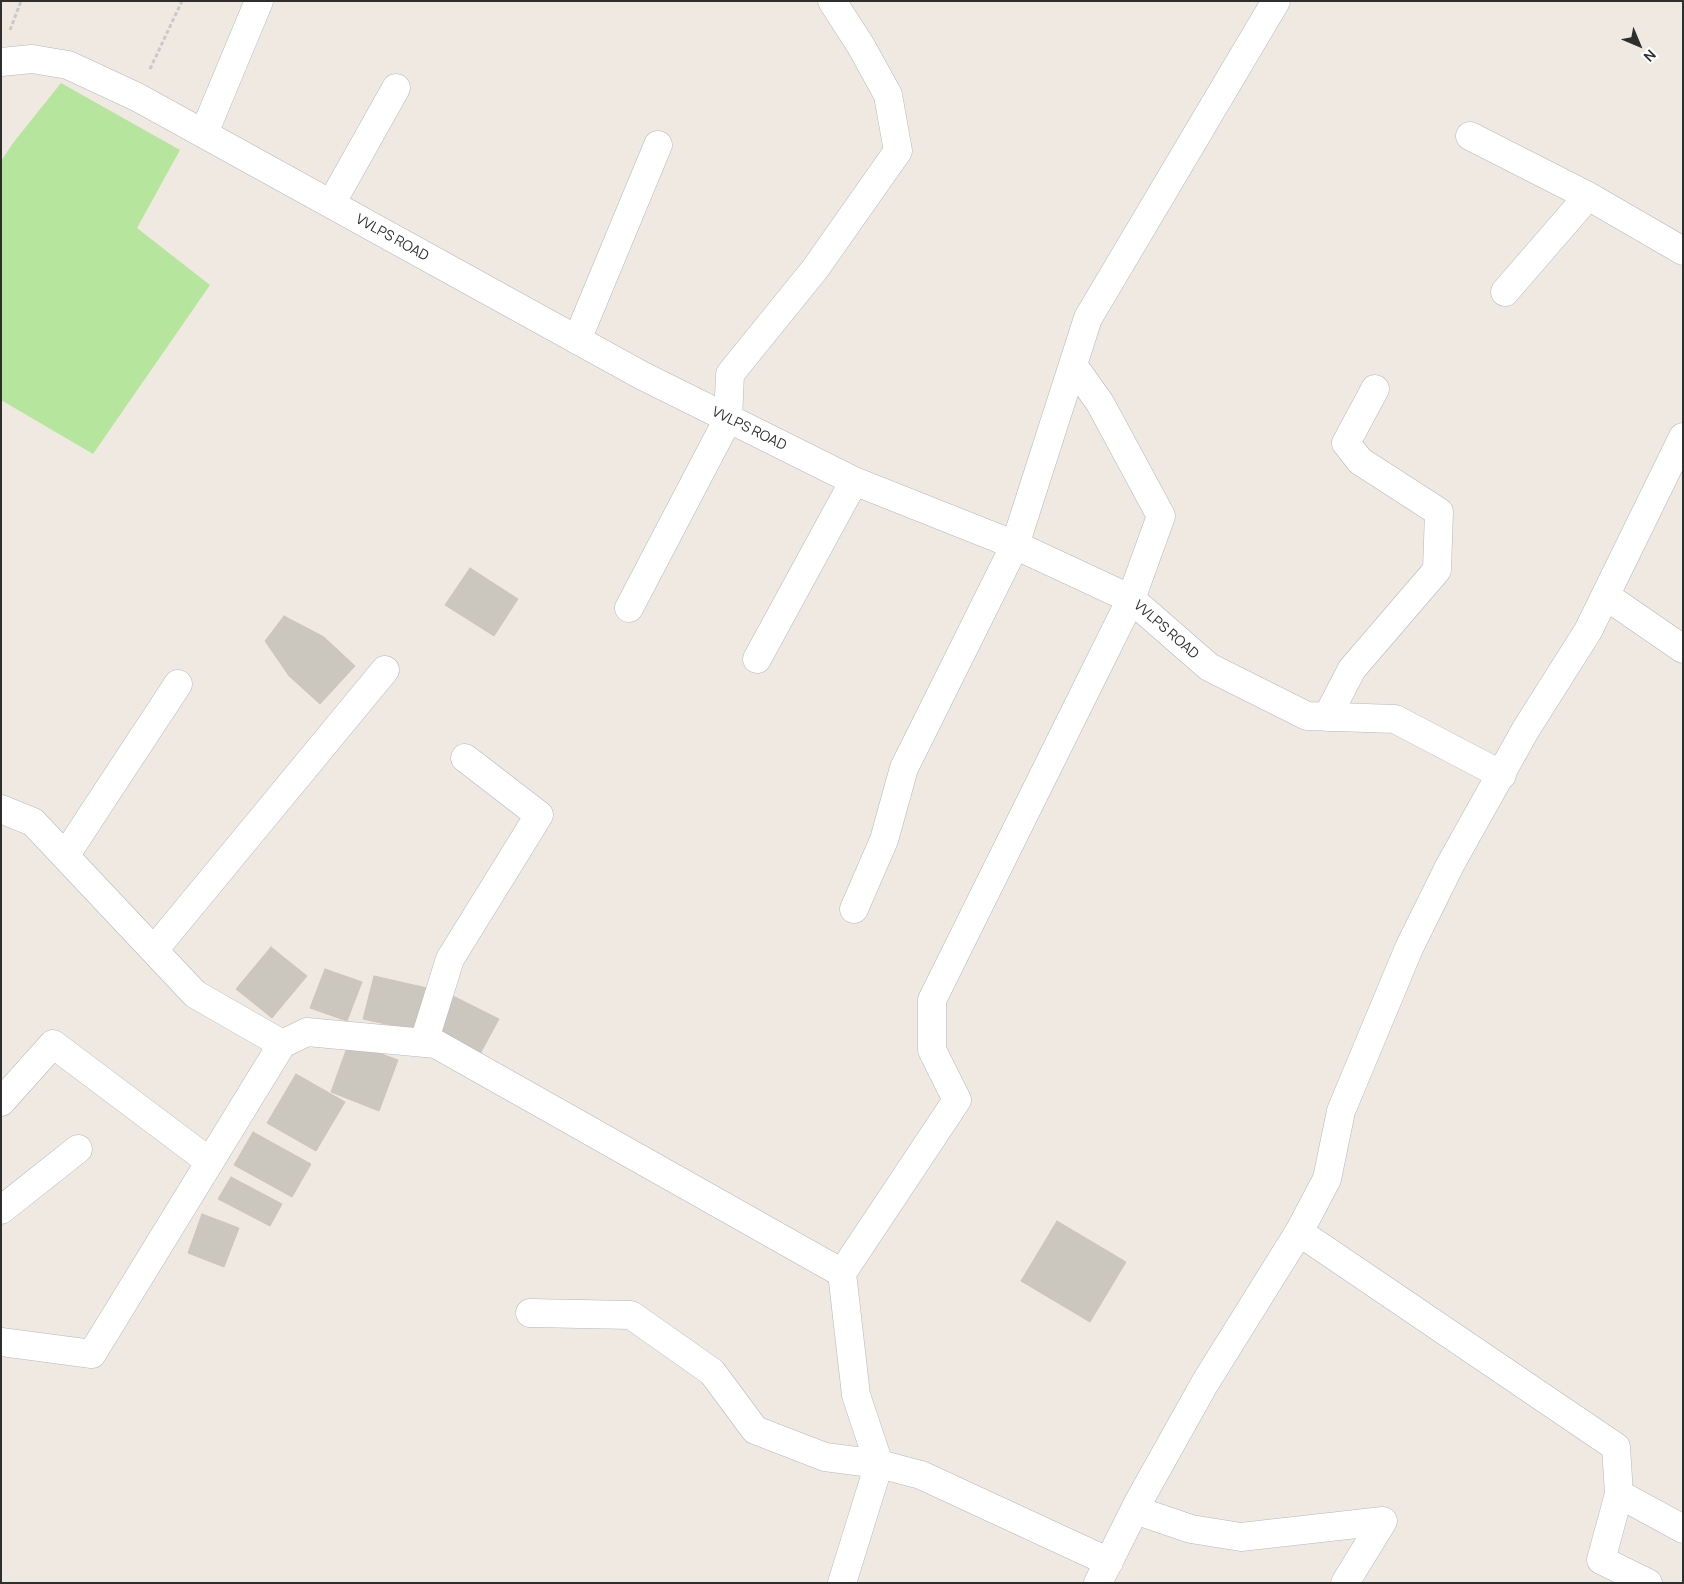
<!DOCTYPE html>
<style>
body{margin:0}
#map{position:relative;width:1684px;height:1584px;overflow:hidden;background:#efe9e1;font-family:Manrope,sans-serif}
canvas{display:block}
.frame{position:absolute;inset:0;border:2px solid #2e2e2e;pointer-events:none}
.north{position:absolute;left:1614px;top:20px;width:50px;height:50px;-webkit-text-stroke:4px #fff;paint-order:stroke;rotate:135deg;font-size:14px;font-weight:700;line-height:20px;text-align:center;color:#2e2e2e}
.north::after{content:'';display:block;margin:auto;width:18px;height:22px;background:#2e2e2e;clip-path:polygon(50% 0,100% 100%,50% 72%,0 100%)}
</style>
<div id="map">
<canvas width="1684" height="1584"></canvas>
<div class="frame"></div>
<div class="north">N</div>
</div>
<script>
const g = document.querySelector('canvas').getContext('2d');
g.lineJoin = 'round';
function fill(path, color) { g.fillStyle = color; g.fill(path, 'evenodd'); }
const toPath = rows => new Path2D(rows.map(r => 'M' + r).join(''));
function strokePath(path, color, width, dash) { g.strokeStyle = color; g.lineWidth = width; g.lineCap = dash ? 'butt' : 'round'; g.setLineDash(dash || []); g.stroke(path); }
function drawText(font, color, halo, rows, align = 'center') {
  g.font = font + ' Manrope,sans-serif'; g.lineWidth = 4.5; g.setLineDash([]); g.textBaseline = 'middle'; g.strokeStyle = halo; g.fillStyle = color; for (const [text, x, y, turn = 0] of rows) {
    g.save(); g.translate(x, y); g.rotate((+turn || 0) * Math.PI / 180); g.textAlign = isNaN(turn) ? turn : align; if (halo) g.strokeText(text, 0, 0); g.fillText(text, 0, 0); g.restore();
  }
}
const green = toPath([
 [61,83,180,150,137,228,210,285,93,454,1,400,1,161,13,143]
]);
const building = toPath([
 [470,568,518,599,494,636,445,605,470,568],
 [284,616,324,637,355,666,320,704,289,676,265,641,284,616],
 [271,947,307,976,272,1018,236,989,271,947],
 [325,969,362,982,347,1021,310,1008,325,969],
 [374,976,427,988,417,1031,363,1019,374,976],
 [451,995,499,1019,480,1054,433,1030,451,995],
 [349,1042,398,1060,379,1111,331,1092,349,1042],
 [296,1074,345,1102,316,1151,267,1123,296,1074],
 [253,1132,311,1164,292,1197,234,1165,253,1132],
 [231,1177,282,1204,270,1226,218,1199,231,1177],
 [202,1214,239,1228,224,1267,188,1253,202,1214],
 [1057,1221,1126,1262,1090,1322,1021,1281,1057,1221]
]);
const path = toPath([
 [10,30,21,1],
 [150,69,182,1]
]);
const minor = toPath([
 [1,62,32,59,68,65,137,97,641,375,854,481,1015,545,1131,599,1209,667,1307,716,1395,719,1502,775],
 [204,133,259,1],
 [1470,136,1588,196,1683,251],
 [331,204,396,88],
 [1505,292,1588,196],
 [577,340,658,145],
 [1606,596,1683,649],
 [629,608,728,419,730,374,815,269,898,151,888,95,861,46,832,1],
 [757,659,854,481],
 [1327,717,1352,669,1437,570,1439,512,1360,461,1346,443,1375,389],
 [1,809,33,822,195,994,282,1044],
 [65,856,178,684],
 [854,909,884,840,904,768,1015,545,1088,318,1276,1],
 [154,950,385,670],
 [424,1042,450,959,539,815,465,758],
 [1,1102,53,1044,210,1162],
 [1,1210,78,1149],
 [1299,1232,1616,1447,1619,1494,1683,1529],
 [530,1313,631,1315,712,1372,755,1430,825,1457,879,1464,921,1475,1109,1562],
 [1,1342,92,1354,282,1044,307,1032,436,1044,842,1273],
 [1619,1494,1601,1560,1648,1583],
 [1135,1510,1191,1529,1241,1537,1383,1521,1345,1583],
 [842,1583,879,1464,856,1395,842,1273,957,1100,932,1050,932,1000,1131,599,1161,516,1100,403,1073,365],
 [1098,1583,1139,1501,1205,1383,1299,1232,1327,1179,1341,1111,1409,948,1450,865,1526,729,1588,631,1683,437]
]);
const streetNames = [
 ["VVLPS ROAD",392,238,29],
 ["VVLPS ROAD",749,429,26],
 ["VVLPS ROAD",1166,630,41]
];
fill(green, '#b6e59e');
fill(building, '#cbc7bf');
strokePath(building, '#cbc5ba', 1);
strokePath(minor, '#b4b7c1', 29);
strokePath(path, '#c9c9c9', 3, [4, 2.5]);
strokePath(minor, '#fff', 28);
drawText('14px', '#2e2e2e', '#fff', streetNames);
</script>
